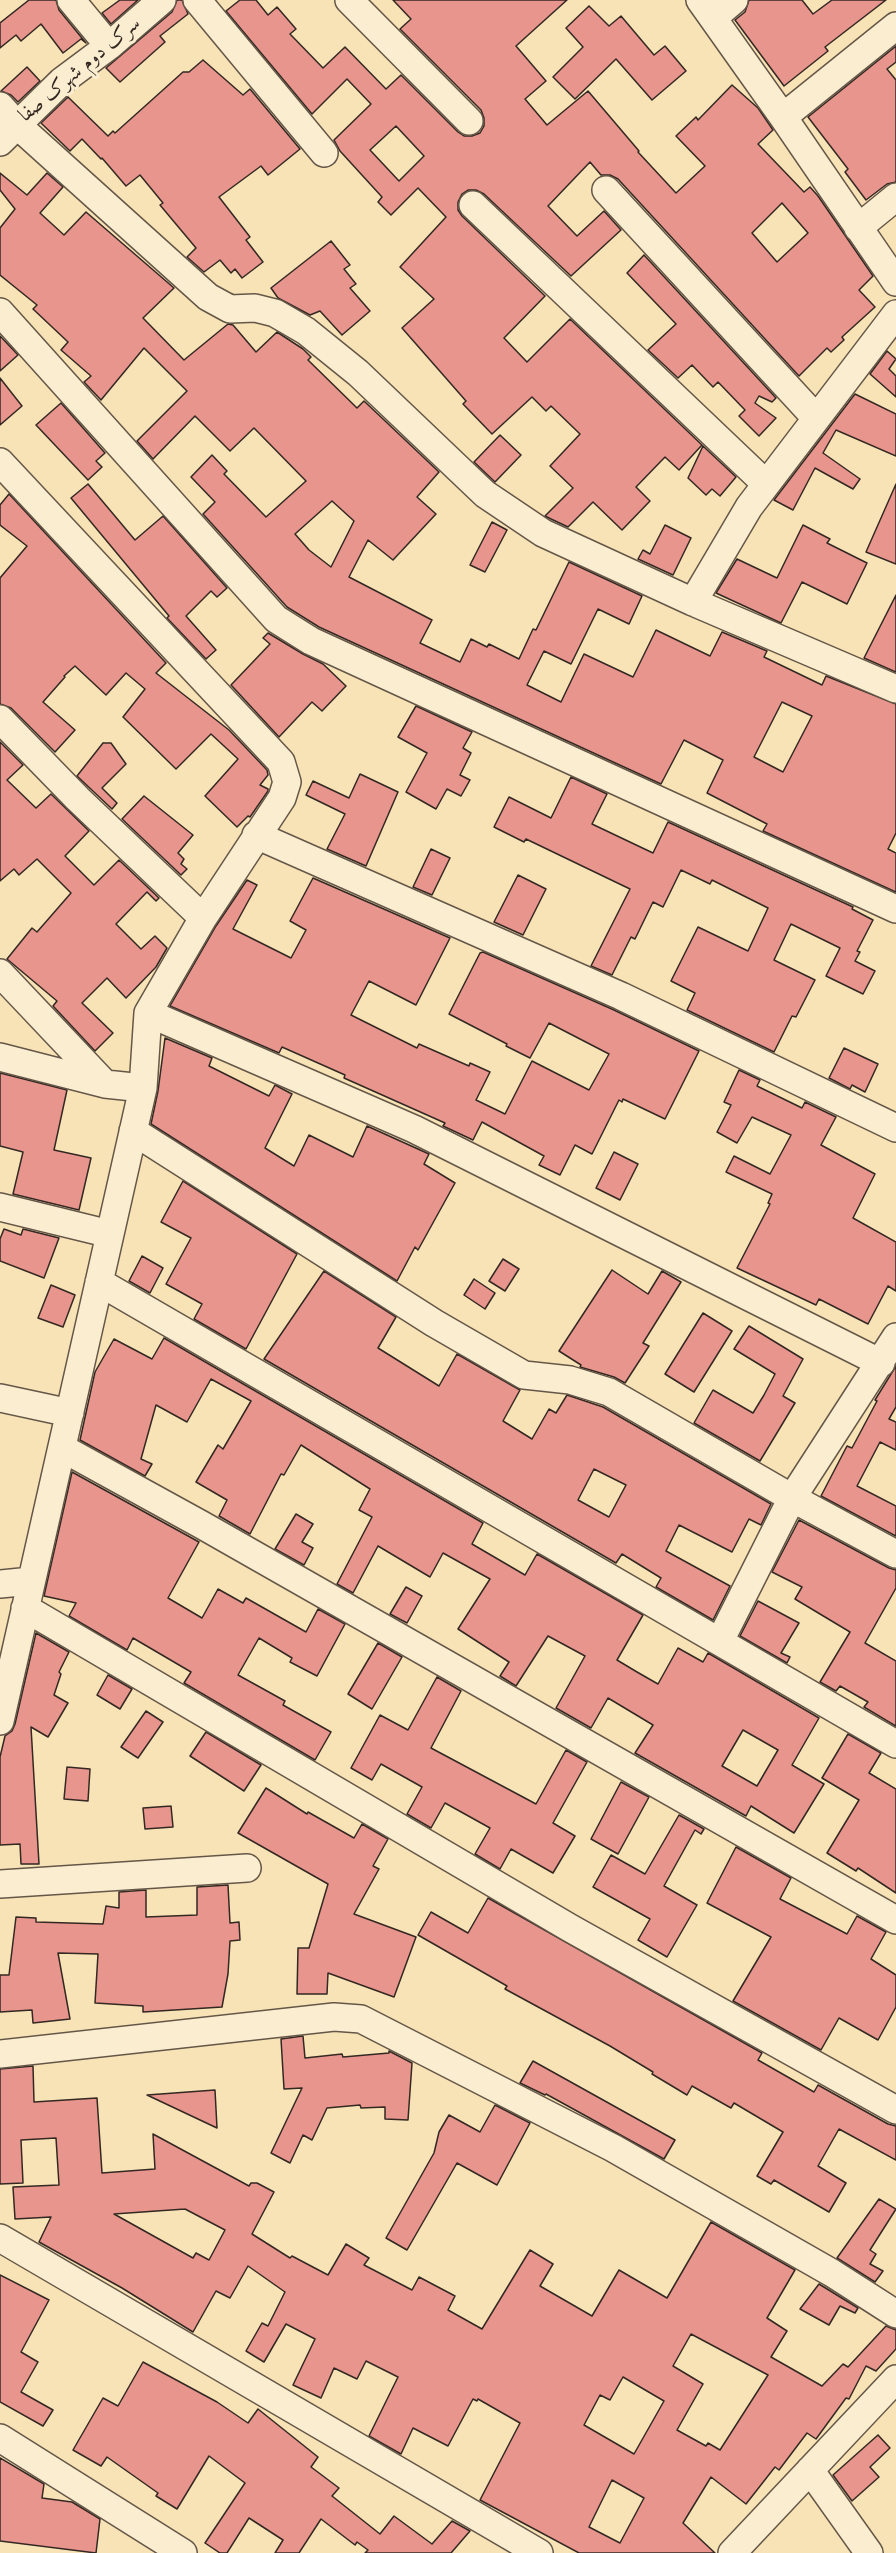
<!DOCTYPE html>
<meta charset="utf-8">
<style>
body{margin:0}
canvas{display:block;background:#f8e3b6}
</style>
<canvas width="896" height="2553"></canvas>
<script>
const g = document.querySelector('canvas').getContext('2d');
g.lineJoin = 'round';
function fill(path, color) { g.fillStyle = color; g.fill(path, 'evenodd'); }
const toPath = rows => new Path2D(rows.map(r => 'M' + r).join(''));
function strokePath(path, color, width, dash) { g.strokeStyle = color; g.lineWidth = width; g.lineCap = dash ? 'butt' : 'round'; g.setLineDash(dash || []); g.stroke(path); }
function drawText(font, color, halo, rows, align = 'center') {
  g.font = font + ' Cardo,Amiri,serif'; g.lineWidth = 6; g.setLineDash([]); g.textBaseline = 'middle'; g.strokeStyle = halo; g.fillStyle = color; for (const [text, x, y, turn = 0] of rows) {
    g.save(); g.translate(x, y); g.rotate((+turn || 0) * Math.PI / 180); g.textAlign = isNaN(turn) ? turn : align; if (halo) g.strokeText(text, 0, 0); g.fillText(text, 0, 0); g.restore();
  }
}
const building = toPath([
 [29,0,56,0,59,10,86,43,81,39,63,53,41,24,21,41,16,35,0,48,0,23,29,0],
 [120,0,138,0,111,24,102,13,120,0],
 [177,0,182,0,188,14,160,36,165,42,120,82,106,68,172,12,177,0],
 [240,0,256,0,268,15,277,7,296,29,290,34,323,68,345,47,386,89,401,75,458,132,464,136,472,136,480,133,484,126,484,118,481,110,400,29,411,19,393,0,567,0,516,46,546,81,525,99,547,125,588,91,639,151,638,152,676,193,705,166,676,136,696,117,698,120,732,85,758,108,773,130,758,144,804,192,810,187,818,196,873,276,859,290,875,307,842,337,844,340,831,352,827,348,799,376,618,179,610,175,601,175,590,162,548,206,577,236,604,211,621,230,571,276,484,194,476,190,468,190,462,194,458,202,458,210,462,216,545,296,504,338,527,362,570,319,702,445,679,470,665,457,636,487,650,501,622,530,593,502,568,527,551,519,545,516,573,488,550,466,580,434,551,406,546,411,532,397,492,434,463,404,466,401,402,328,434,299,400,267,446,217,445,216,418,188,391,215,378,202,382,197,340,151,334,140,371,104,347,79,312,114,226,11,240,0],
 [396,126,424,156,399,181,370,150,396,126],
 [782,203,808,233,777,262,752,233,782,203],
 [749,0,802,0,813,14,832,0,886,0,825,47,828,51,784,86,735,20,745,12,749,0],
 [589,6,609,26,621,16,654,55,665,46,686,71,652,100,616,59,575,99,553,77,583,47,566,28,589,6],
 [896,46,896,62,887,69,896,80,896,182,887,184,866,200,845,172,848,169,808,117,896,46],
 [203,60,243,95,250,89,300,149,268,175,261,166,219,197,250,237,246,240,263,262,242,278,235,269,231,273,220,260,204,272,187,257,196,248,160,205,163,203,140,175,126,186,102,158,101,159,82,139,70,151,41,123,68,97,108,136,113,131,115,133,183,72,189,72,203,60],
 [27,67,40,81,18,102,11,95,1,91,27,67],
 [0,173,27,195,47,173,63,187,40,213,64,235,86,212,174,288,143,318,184,360,228,324,233,325,256,352,277,332,303,349,311,357,308,360,357,408,364,401,439,472,417,497,436,514,393,560,368,540,349,577,432,620,420,643,460,662,471,639,487,647,489,644,519,659,533,629,536,630,569,562,642,596,629,624,598,609,571,664,544,651,527,685,561,702,584,654,633,677,656,630,710,656,722,632,767,651,764,657,822,685,826,676,896,704,896,833,888,849,896,853,896,892,763,831,767,824,707,793,723,760,684,740,661,784,319,627,287,607,203,514,215,502,191,477,212,455,227,471,224,474,266,517,306,481,254,428,230,451,195,416,153,459,137,441,187,391,144,348,101,400,84,382,91,376,61,350,68,342,33,309,37,305,0,275,0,228,15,209,0,190,0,173],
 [332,501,354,521,331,567,309,550,295,534,332,501],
 [782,702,812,716,783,772,754,757,782,702],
 [331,241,350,265,344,269,356,284,350,288,370,311,342,335,320,311,310,315,278,298,271,288,331,241],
 [644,255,776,398,772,402,759,396,755,403,776,418,759,436,739,416,745,410,718,382,713,387,692,365,678,378,648,350,676,324,627,273,644,255],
 [0,336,18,355,0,371,0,336],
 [887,351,896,359,889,369,896,376,896,397,870,374,887,351],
 [0,378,22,406,0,425,0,378],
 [855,394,896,414,896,456,836,430,823,453,860,479,853,489,815,468,793,510,774,500,855,394],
 [61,403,105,453,96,461,102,467,88,480,36,425,61,403],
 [500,435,521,455,495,482,474,462,500,435],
 [703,446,736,477,720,496,712,489,706,495,688,478,703,446],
 [88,484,135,540,163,516,227,588,217,597,211,591,186,616,216,650,206,659,167,618,169,616,71,498,88,484],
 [896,484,896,564,866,552,896,484],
 [9,494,166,663,156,673,229,730,267,770,268,775,260,785,268,789,268,791,250,817,248,816,237,827,205,796,238,759,211,734,176,769,123,717,145,689,126,673,106,695,75,666,64,676,65,677,43,702,75,730,55,752,11,708,0,704,0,578,27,546,0,525,0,505,9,494],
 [492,522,507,530,485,572,470,565,492,522],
 [665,525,691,538,673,575,638,559,643,550,650,554,665,525],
 [803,525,830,539,827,543,867,563,847,604,802,582,781,623,716,593,737,559,777,578,803,525],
 [896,595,896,672,864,658,896,595],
 [268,633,303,654,323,664,346,686,322,711,312,702,279,737,231,685,270,644,263,638,268,633],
 [416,706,472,732,463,748,471,753,460,775,470,780,461,796,447,789,436,809,406,792,427,753,398,737,416,706],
 [0,742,23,765,7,780,36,808,51,794,89,831,65,856,94,885,119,860,159,898,156,901,147,892,116,924,141,949,155,936,167,948,156,967,126,998,107,978,82,1003,113,1033,95,1051,53,1006,57,1001,7,959,32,928,37,932,71,893,37,859,19,875,14,869,0,881,0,742],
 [103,743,111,743,126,764,102,788,117,803,112,809,77,776,103,743],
 [360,774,398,792,366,866,327,849,345,814,306,795,313,781,349,798,360,774],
 [571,777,607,794,592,824,653,853,668,822,853,907,852,909,873,920,857,951,860,952,855,961,875,971,863,994,826,976,840,948,791,924,774,960,815,980,796,1017,792,1016,774,1052,687,1010,695,993,671,981,698,927,748,951,768,908,712,880,710,884,681,870,663,907,653,902,635,939,631,937,612,975,591,966,630,889,526,839,524,842,494,827,509,797,551,818,571,777],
 [144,796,193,835,178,853,184,859,181,864,187,869,181,875,122,819,144,796],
 [431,849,450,858,432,895,413,887,431,849],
 [518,875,546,889,523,935,494,922,518,875],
 [313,878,450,938,416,1005,369,981,351,1015,417,1048,419,1044,469,1066,470,1063,490,1072,476,1100,505,1114,532,1061,589,1090,609,1054,549,1023,530,1058,506,1046,507,1044,449,1014,480,953,483,952,614,1010,699,1051,665,1119,623,1099,622,1102,619,1100,592,1154,575,1145,560,1175,539,1165,544,1156,482,1122,473,1140,443,1126,445,1123,344,1078,345,1075,282,1047,279,1053,170,1006,216,926,247,880,257,885,233,929,291,958,306,930,290,921,313,878],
 [165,1038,212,1058,209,1066,269,1096,275,1085,292,1094,265,1148,294,1166,309,1135,353,1157,367,1126,429,1154,424,1164,455,1183,418,1250,415,1247,397,1281,151,1124,158,1091,165,1038],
 [844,1048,878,1064,865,1092,852,1085,850,1089,829,1078,844,1048],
 [739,1070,760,1080,757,1086,802,1108,805,1102,836,1117,821,1145,875,1174,853,1218,896,1242,896,1291,888,1286,868,1324,819,1299,816,1305,737,1268,770,1204,768,1203,772,1194,726,1172,734,1156,770,1174,791,1135,752,1117,737,1143,717,1132,731,1105,724,1102,739,1070],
 [0,1073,67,1090,54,1150,91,1158,79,1210,13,1194,23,1152,0,1146,0,1073],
 [614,1152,638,1164,620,1200,596,1188,614,1152],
 [183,1181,297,1254,246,1349,194,1319,202,1304,166,1284,191,1238,161,1222,183,1181],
 [4,1229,21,1235,23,1229,59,1238,44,1278,0,1261,0,1239,4,1229],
 [142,1256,163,1268,150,1293,129,1281,142,1256],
 [503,1259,519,1269,505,1291,489,1281,503,1259],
 [612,1270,648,1294,662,1271,681,1282,643,1343,649,1346,625,1383,614,1377,580,1367,581,1365,559,1351,612,1270],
 [324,1271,396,1317,378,1348,439,1386,457,1354,520,1390,503,1421,532,1439,549,1409,556,1413,567,1395,603,1407,771,1504,761,1525,749,1519,732,1552,679,1525,666,1551,730,1586,713,1620,656,1587,661,1578,622,1554,616,1563,264,1359,324,1271],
 [594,1469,626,1485,609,1517,578,1500,594,1469],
 [474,1279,495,1293,485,1309,464,1295,474,1279],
 [51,1285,75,1295,63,1327,38,1318,51,1285],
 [703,1313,732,1331,694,1392,665,1374,703,1313],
 [749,1326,803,1359,783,1396,795,1403,760,1461,694,1423,713,1390,753,1413,764,1395,775,1374,734,1349,749,1326],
 [164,1338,483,1523,472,1544,525,1575,537,1554,643,1615,617,1660,637,1672,658,1684,678,1648,703,1662,708,1653,819,1718,792,1765,824,1784,794,1833,751,1806,746,1816,635,1753,653,1725,608,1698,591,1728,556,1708,585,1656,548,1636,516,1686,500,1676,509,1662,458,1629,490,1579,443,1553,430,1577,378,1546,353,1593,337,1584,372,1517,359,1510,370,1489,301,1445,284,1475,281,1474,250,1534,219,1516,227,1500,196,1482,218,1445,223,1449,251,1401,211,1379,187,1422,156,1405,141,1459,152,1464,145,1476,80,1440,95,1372,114,1339,152,1359,164,1338],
 [743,1730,778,1750,757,1786,722,1766,743,1730],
 [896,1366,896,1407,889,1419,896,1422,896,1450,880,1442,857,1486,896,1506,896,1536,821,1496,847,1446,852,1448,877,1401,875,1400,896,1366],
 [72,1472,199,1542,168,1598,202,1618,218,1589,243,1603,246,1598,306,1632,318,1609,345,1624,317,1676,290,1662,292,1658,259,1638,238,1675,285,1701,283,1705,331,1732,315,1760,184,1683,191,1672,133,1638,127,1650,69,1616,76,1603,44,1596,72,1472],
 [296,1514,313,1524,302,1542,313,1548,304,1565,275,1549,296,1514],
 [799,1520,889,1568,896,1570,896,1588,865,1643,896,1661,896,1726,864,1707,868,1702,840,1686,836,1691,820,1682,850,1632,795,1599,802,1587,772,1572,799,1520],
 [406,1587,422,1596,407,1623,390,1614,406,1587],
 [758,1601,799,1623,781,1653,790,1657,787,1663,740,1636,758,1601],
 [36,1633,69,1652,59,1672,61,1674,54,1695,68,1703,48,1737,31,1727,39,1864,21,1864,20,1844,0,1845,0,1757,5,1736,12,1731,15,1724,36,1633],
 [378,1643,402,1657,372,1709,348,1694,378,1643],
 [108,1675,132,1689,120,1709,97,1695,108,1675],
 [437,1677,461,1691,431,1748,536,1804,566,1750,587,1762,553,1823,575,1836,553,1873,511,1849,500,1869,475,1854,490,1828,445,1803,431,1828,407,1814,422,1787,381,1764,372,1780,351,1768,380,1715,408,1730,437,1677],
 [146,1711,163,1722,138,1758,121,1747,146,1711],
 [206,1732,261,1765,244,1791,190,1756,206,1732],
 [848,1734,881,1753,869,1773,896,1789,896,1893,858,1868,856,1871,827,1853,859,1800,822,1778,848,1734],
 [67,1767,90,1769,88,1801,64,1799,67,1767],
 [621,1782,649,1797,618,1854,591,1839,621,1782],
 [266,1788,307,1814,308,1812,354,1838,362,1824,388,1839,373,1866,379,1869,354,1914,416,1937,394,1997,328,1973,327,1994,297,1994,298,1948,309,1948,328,1884,238,1833,266,1788],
 [171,1806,173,1827,145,1829,143,1808,171,1806],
 [679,1815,704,1829,701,1834,695,1830,664,1886,697,1905,667,1957,638,1940,650,1919,593,1887,611,1855,645,1874,679,1815],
 [736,1847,791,1878,780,1899,847,1934,857,1916,886,1932,871,1959,896,1975,896,2007,878,2040,839,2018,821,2050,733,2001,771,1937,707,1903,736,1847],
 [228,1885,230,1923,239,1922,240,1940,230,1941,228,1974,222,2007,143,2012,143,2006,95,2003,98,1954,58,1953,70,2019,33,2023,32,2010,0,2012,0,1975,9,1975,16,1917,36,1918,36,1922,103,1924,106,1906,119,1908,119,1892,146,1890,146,1917,197,1915,197,1887,228,1885],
 [488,1898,762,2053,758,2060,814,2092,818,2085,888,2124,896,2126,896,2160,839,2129,818,2166,846,2183,829,2212,774,2180,771,2184,757,2176,783,2132,734,2103,731,2108,692,2086,687,2095,652,2074,653,2072,610,2046,505,1989,507,1986,418,1935,431,1912,468,1933,488,1898],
 [303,2036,305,2058,342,2054,343,2057,389,2053,389,2051,412,2063,408,2120,385,2119,385,2107,361,2108,360,2105,327,2108,312,2140,303,2135,290,2163,271,2153,302,2088,284,2089,281,2039,303,2036],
 [533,2061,675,2140,664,2159,546,2094,545,2095,520,2083,533,2061],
 [33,2066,34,2102,97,2098,102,2173,155,2169,153,2134,249,2186,251,2183,257,2183,274,2192,252,2234,290,2258,292,2256,328,2275,346,2244,369,2258,364,2265,412,2290,419,2277,455,2296,448,2310,482,2329,530,2250,553,2264,540,2286,592,2316,619,2270,667,2298,711,2222,795,2270,767,2318,787,2331,771,2357,822,2386,843,2364,848,2367,886,2326,896,2330,896,2349,876,2371,866,2366,849,2399,846,2398,816,2439,807,2433,779,2470,775,2467,746,2504,711,2477,683,2523,715,2553,579,2553,480,2500,520,2423,478,2399,477,2401,473,2399,448,2446,413,2428,401,2454,369,2436,398,2377,366,2361,357,2379,334,2368,321,2398,293,2385,315,2339,286,2324,264,2362,246,2351,262,2323,268,2326,285,2292,248,2266,230,2298,216,2291,193,2332,122,2288,39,2242,51,2217,15,2219,13,2187,59,2185,56,2138,21,2140,23,2183,0,2184,0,2069,33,2066],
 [185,2209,225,2230,209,2260,196,2253,193,2258,114,2214,185,2209],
 [691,2334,768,2375,720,2450,708,2443,706,2446,677,2430,703,2384,673,2366,691,2334],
 [623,2377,664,2401,634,2454,584,2425,600,2395,610,2400,623,2377],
 [612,2480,644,2498,620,2543,589,2527,612,2480],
 [215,2090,217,2128,147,2095,215,2090],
 [495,2105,530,2123,497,2185,457,2163,407,2250,386,2238,434,2153,439,2132,449,2115,480,2132,495,2105],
 [879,2199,896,2209,870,2250,876,2254,870,2264,883,2271,875,2282,837,2258,879,2199],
 [0,2275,49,2300,21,2352,38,2362,21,2392,53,2410,43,2426,0,2402,0,2275],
 [819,2284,858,2308,855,2313,840,2306,829,2325,800,2309,819,2284],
 [143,2362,217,2402,248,2423,258,2409,318,2457,311,2467,339,2488,332,2496,380,2534,394,2516,432,2544,452,2521,470,2531,451,2553,365,2553,368,2550,357,2542,355,2545,321,2519,299,2553,275,2553,283,2540,249,2518,227,2553,220,2553,205,2543,245,2483,209,2456,177,2509,156,2496,158,2493,107,2457,101,2466,73,2450,103,2398,118,2406,143,2362],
 [878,2435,890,2448,870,2467,879,2477,852,2501,833,2475,878,2435],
 [0,2458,44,2484,42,2498,72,2502,100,2519,96,2553,0,2541,0,2458]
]);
const minor = toPath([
 [71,0,109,46],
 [197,0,324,153],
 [349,0,469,121],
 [700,0,783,117,896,282],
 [713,18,734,0],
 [0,106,16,124,208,297,230,309,255,308,275,313,306,331,358,373,485,494,543,533,693,602,896,689],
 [783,117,896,26],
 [0,142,62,81,109,46,162,0],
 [606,190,816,418],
 [473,205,766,484],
 [858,228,896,197],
 [0,312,276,619,311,641,896,909],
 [0,462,281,762,287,782,282,798,203,918,148,1013,143,1088,0,1721],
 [693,602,749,507,896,314],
 [0,719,78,799,203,918],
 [256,835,621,996,896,1128],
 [0,973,105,1084,143,1088],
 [148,1013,414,1129,881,1363],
 [0,1057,105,1084],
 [133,1131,434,1323,524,1375,570,1380,609,1392,792,1498,896,1554],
 [0,1207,110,1234],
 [99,1282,896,1744],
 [0,1398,70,1413],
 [62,1448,202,1525,896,1920],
 [0,1584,31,1581],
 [25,1608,570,1928,896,2110],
 [720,1641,792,1498,896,1337],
 [0,1884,247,1868],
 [0,2054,334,2017,361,2019,613,2148,832,2273,896,2314],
 [0,2238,539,2553],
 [0,2438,183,2553],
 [810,2470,869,2553],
 [732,2553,896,2379]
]);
const streetNames = [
 ["سرک دوم شهرک صفا",80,70,-40]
];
fill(building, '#e7958d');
strokePath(building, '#342823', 1.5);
strokePath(minor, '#655748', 30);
strokePath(minor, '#faedd0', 27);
drawText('20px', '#342823', '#faedd0', streetNames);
</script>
